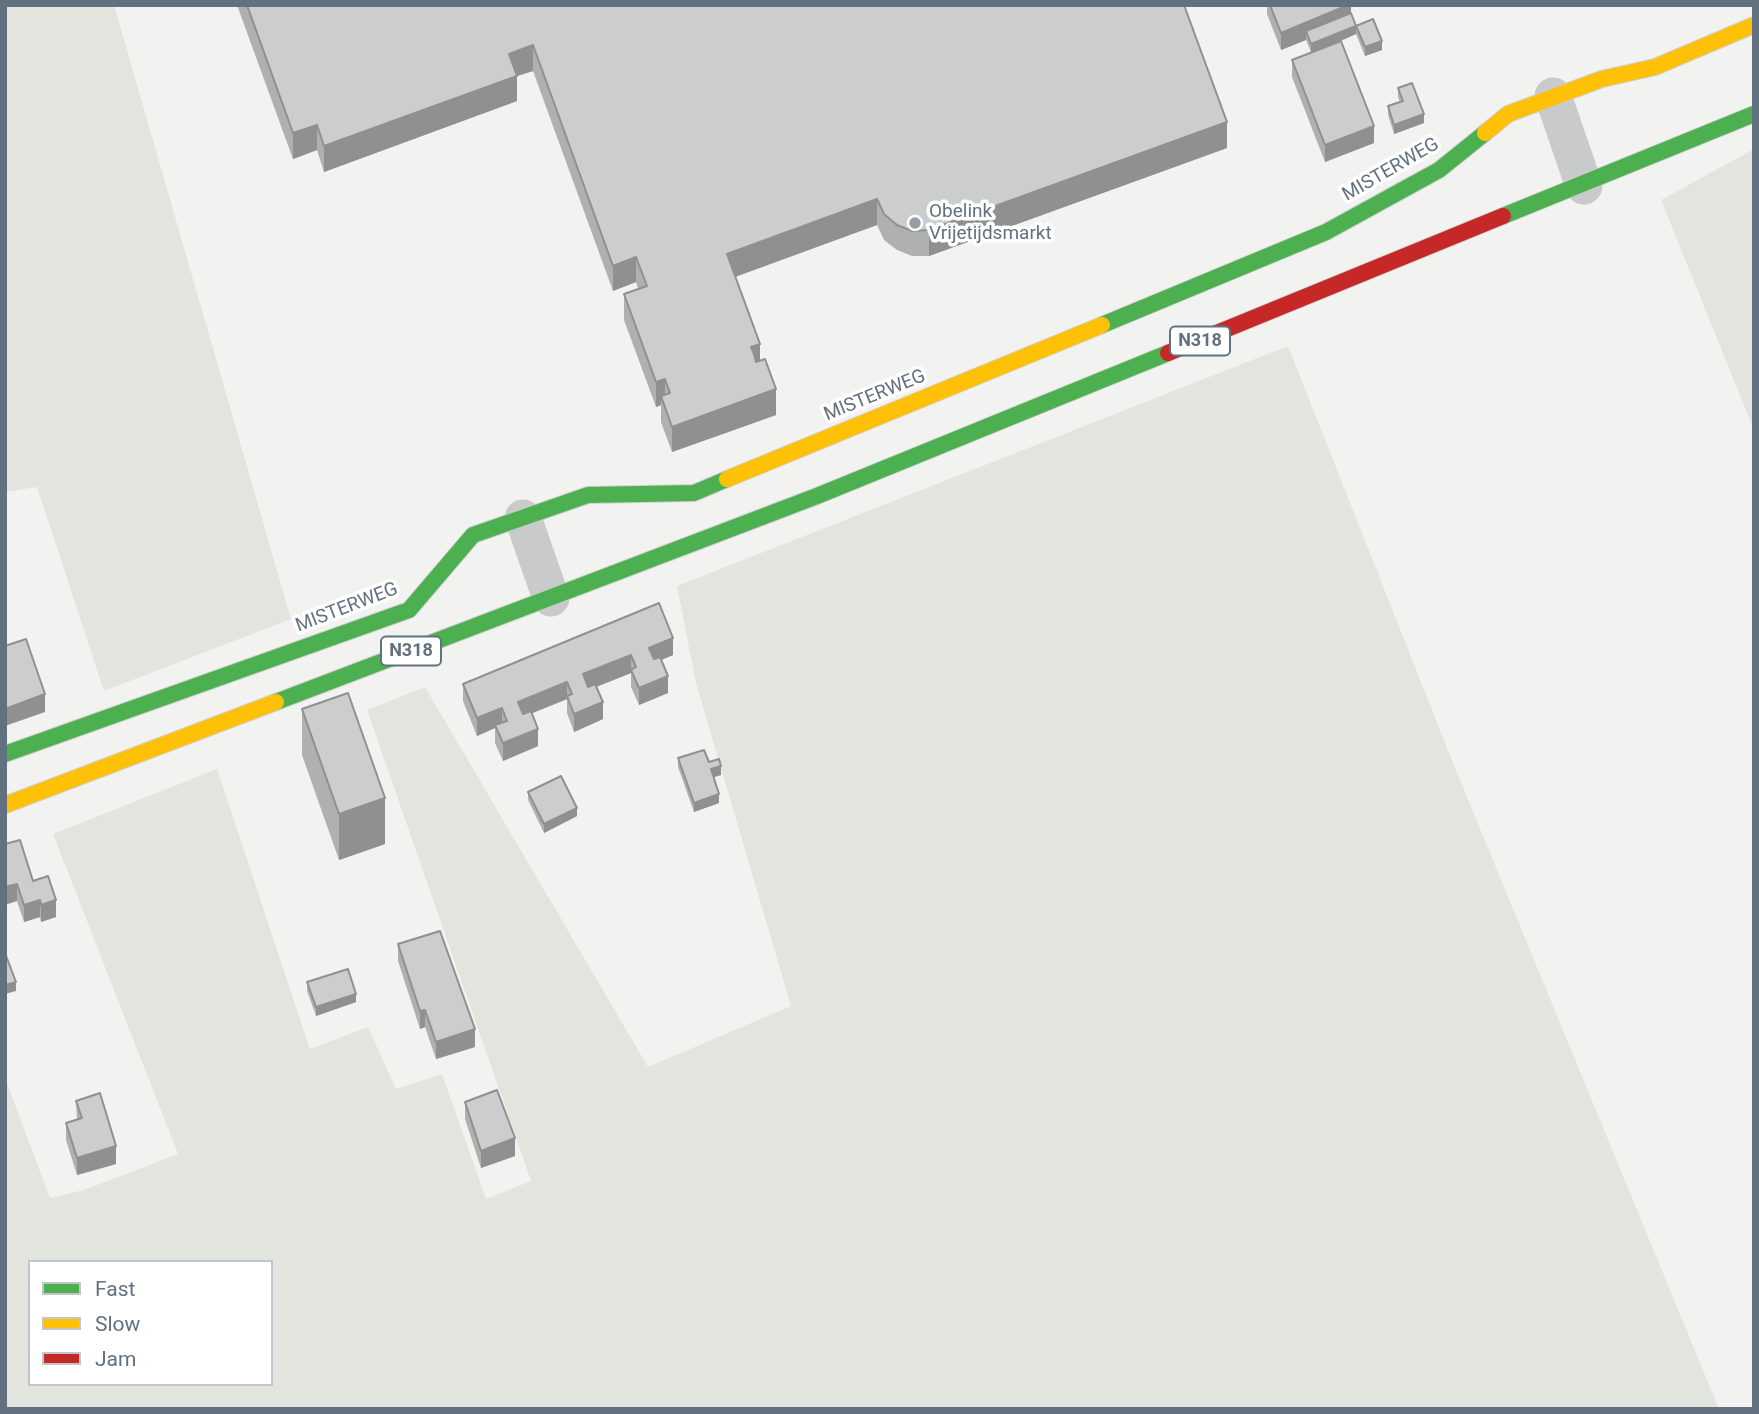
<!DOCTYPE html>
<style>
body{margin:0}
#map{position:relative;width:1759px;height:1414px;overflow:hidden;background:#f2f3f0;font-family:Roboto,sans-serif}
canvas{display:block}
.frame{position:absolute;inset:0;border:7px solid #627180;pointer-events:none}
.legend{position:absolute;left:28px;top:1260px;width:245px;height:126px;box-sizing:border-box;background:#fff;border:2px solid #c0c6cc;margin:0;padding:9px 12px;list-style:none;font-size:21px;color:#627180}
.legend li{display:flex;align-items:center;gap:14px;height:35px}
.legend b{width:35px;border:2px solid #c0c6cc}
</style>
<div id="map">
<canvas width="1759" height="1414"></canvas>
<div class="frame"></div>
<ul class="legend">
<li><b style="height:9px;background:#4caf50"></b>Fast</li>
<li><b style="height:9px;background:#ffc107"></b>Slow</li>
<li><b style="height:9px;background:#c62828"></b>Jam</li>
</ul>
</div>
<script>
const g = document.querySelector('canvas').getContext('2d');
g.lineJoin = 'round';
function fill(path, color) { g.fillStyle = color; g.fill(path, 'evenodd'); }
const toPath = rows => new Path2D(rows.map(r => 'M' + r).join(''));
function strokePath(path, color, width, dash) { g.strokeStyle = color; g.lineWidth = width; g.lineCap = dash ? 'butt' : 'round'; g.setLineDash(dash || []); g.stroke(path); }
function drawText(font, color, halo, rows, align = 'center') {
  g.font = font + ' Roboto,sans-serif'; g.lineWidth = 7; g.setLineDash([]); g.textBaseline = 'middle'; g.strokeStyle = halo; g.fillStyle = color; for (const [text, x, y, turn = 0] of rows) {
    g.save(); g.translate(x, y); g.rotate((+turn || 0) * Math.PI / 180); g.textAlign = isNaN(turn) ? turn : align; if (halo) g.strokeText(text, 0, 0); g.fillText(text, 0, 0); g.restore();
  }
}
const green = toPath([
 [5,5,114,5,291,619,104,691,37,487,5,492],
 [1754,149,1754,430,1661,200],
 [1288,346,1455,768,1719,1409,5,1409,5,1078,50,1198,84,1190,178,1154,53,834,217,769,310,1049,368,1027,396,1089,442,1074,486,1199,531,1181,367,710,425,687,648,1067,791,1006,696,683,677,586],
 [30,1262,271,1262,271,1384,30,1384]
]);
const street = toPath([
 [1553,96,1584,186],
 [523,518,551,598]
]);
const fast = toPath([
 [1503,216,1754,114],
 [1102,325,1326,232,1439,170,1485,133],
 [276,702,817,496,1168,353],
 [5,754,409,610,473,535,588,495,694,493,727,479]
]);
const slow = toPath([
 [1485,133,1508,114,1602,79,1655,67,1754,25],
 [727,479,1102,325],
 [5,805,276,702]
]);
const jam = toPath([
 [1168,353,1503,216]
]);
const wall = toPath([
 [237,5,1184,5,1227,148,929,256,912,256,897,250,884,240,877,225,735,276,776,415,672,452,661,422,661,405,656,407,624,320,624,294,638,289,636,282,613,291,533,71,517,76,517,101,324,172,317,150,293,159],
 [1267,5,1351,5,1351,13,1356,26,1382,50,1365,56,1356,34,1341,41,1374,143,1325,162,1292,77,1292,60,1311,52,1306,40,1281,50,1267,14],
 [1398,88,1424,123,1394,134,1388,115,1388,106,1400,102,1398,97],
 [659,603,673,655,661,660,668,693,639,705,631,687,631,673,596,687,603,719,574,732,567,713,567,699,532,713,538,746,503,761,495,743,495,728,477,736,463,701,463,684],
 [302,709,385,844,339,860,302,755],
 [678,758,709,762,721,775,713,777,719,803,694,812,678,767],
 [528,792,577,816,544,833,528,800],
 [5,844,33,881,56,917,41,922,40,917,24,922,17,901],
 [398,944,475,1047,436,1059,425,1027,420,1029,398,961],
 [307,982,356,1002,316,1016,307,991],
 [76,1101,116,1164,77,1175,66,1140,66,1123,77,1120],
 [465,1102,515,1156,481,1168,465,1119]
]);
const shadedWall = toPath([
 [1348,5,1351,5,1351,21,1306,31,1306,40,1281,50,1281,33],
 [1356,26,1356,34,1311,53,1311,44],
 [1382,41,1382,50,1365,56,1365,47],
 [533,45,533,71,517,76,517,101,324,172,324,146,509,54],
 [1424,114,1424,123,1394,134,1394,125],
 [1227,122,1227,148,929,256,929,230],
 [317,125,317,150,293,159,293,133],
 [1374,126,1374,143,1325,162,1325,145],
 [877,199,877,225,727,280,727,254],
 [636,257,636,282,613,291,613,266],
 [760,344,760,370,751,347],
 [665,379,665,404,661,396,661,405,656,407,656,382],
 [776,389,776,415,672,452,672,427],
 [673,638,673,655,649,665,649,648],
 [631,655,631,673,583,692,583,674],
 [668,676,668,693,639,705,639,688],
 [567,682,567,699,518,719,518,702],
 [45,694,45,712,5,726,5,709],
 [603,702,603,719,574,732,574,714],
 [502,708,502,726,495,725,495,728,477,736,477,718],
 [538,729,538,746,503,761,503,743],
 [721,766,721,775,711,778,711,769],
 [719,794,719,803,694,812,694,803],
 [385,798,385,844,339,860,339,814],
 [577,808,577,816,544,833,544,824],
 [17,884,17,901,5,905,5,887],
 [40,900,40,917,24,922,24,905],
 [56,900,56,917,41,922,41,905],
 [16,982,16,991,5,994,5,985],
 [356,994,356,1002,316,1016,316,1007],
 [425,1010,425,1027,420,1029,420,1011],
 [475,1029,475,1047,436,1059,436,1042],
 [515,1138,515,1156,481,1168,481,1151],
 [116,1146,116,1164,77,1175,77,1158]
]);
const building = toPath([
 [247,5,1184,5,1227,122,929,230,912,231,897,225,884,214,877,199,727,254,760,344,751,347,754,354,756,362,765,359,776,389,672,427,661,396,670,393,665,379,656,382,624,294,647,286,636,257,613,266,533,45,509,54,517,76,324,146,317,125,293,133,247,5],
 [1270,5,1348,5,1281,33,1270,5],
 [1351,13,1356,26,1373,19,1382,41,1365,47,1356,26,1311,44,1306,31,1351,13],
 [1341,41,1374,126,1325,145,1292,60,1341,41],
 [1412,83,1424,114,1394,125,1388,106,1403,101,1398,88,1412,83],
 [659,603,673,638,649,648,654,659,660,657,668,676,639,688,631,670,636,667,631,655,583,674,588,687,595,684,603,702,574,714,567,696,572,694,567,682,518,702,523,714,531,711,538,729,503,743,495,725,507,721,502,708,477,718,463,684,659,603],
 [26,639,45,694,5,709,5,646,26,639],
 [348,693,385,798,339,814,302,709,348,693],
 [704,750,709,762,719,759,721,766,711,769,719,794,694,803,678,758,704,750],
 [561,776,577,808,544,824,528,792,561,776],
 [20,840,33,881,48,876,56,900,41,905,40,900,24,905,17,884,5,887,5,844,20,840],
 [440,931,475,1029,436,1042,425,1010,420,1011,398,944,440,931],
 [5,953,16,982,5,985,5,953],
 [348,969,356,994,316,1007,307,982,348,969],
 [497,1090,515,1138,481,1151,465,1102,497,1090],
 [100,1093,116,1146,77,1158,66,1123,82,1118,76,1101,100,1093]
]);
const markers = [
 [915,223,7,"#949ea7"]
];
const shields = [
 [1200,341,60],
 [411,651,60]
];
const shieldNames = [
 ["N318",1200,341],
 ["N318",411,651]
];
const streetNames = [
 ["MISTERWEG",1391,170,-30],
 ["MISTERWEG",875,396,-22],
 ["MISTERWEG",347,608,-21]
];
const poiNames = [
 ["Obelink",929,212],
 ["Vrijetijdsmarkt",929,234]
];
fill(green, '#e1e5de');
strokePath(fast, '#ced0d0', 18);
strokePath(slow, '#ced0d0', 18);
strokePath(jam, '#ced0d0', 18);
strokePath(street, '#c9cbcb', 37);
strokePath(fast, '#4caf50', 16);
strokePath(slow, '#ffc107', 16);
strokePath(jam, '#c62828', 16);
fill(wall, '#afb1b0');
fill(shadedWall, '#8f9090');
fill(building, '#cccecd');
strokePath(building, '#8f9090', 2);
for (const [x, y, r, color] of markers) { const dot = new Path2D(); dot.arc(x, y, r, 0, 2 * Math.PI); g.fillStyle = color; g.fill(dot); strokePath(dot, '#fff', 2.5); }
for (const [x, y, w] of shields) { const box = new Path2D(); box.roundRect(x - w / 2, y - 14.5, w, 29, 5); g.fillStyle = '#fff'; g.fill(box); strokePath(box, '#627180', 2); }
drawText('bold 18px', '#627180', null, shieldNames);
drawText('19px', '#627180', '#fff', streetNames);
drawText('19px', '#627180', '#fff', poiNames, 'left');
</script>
